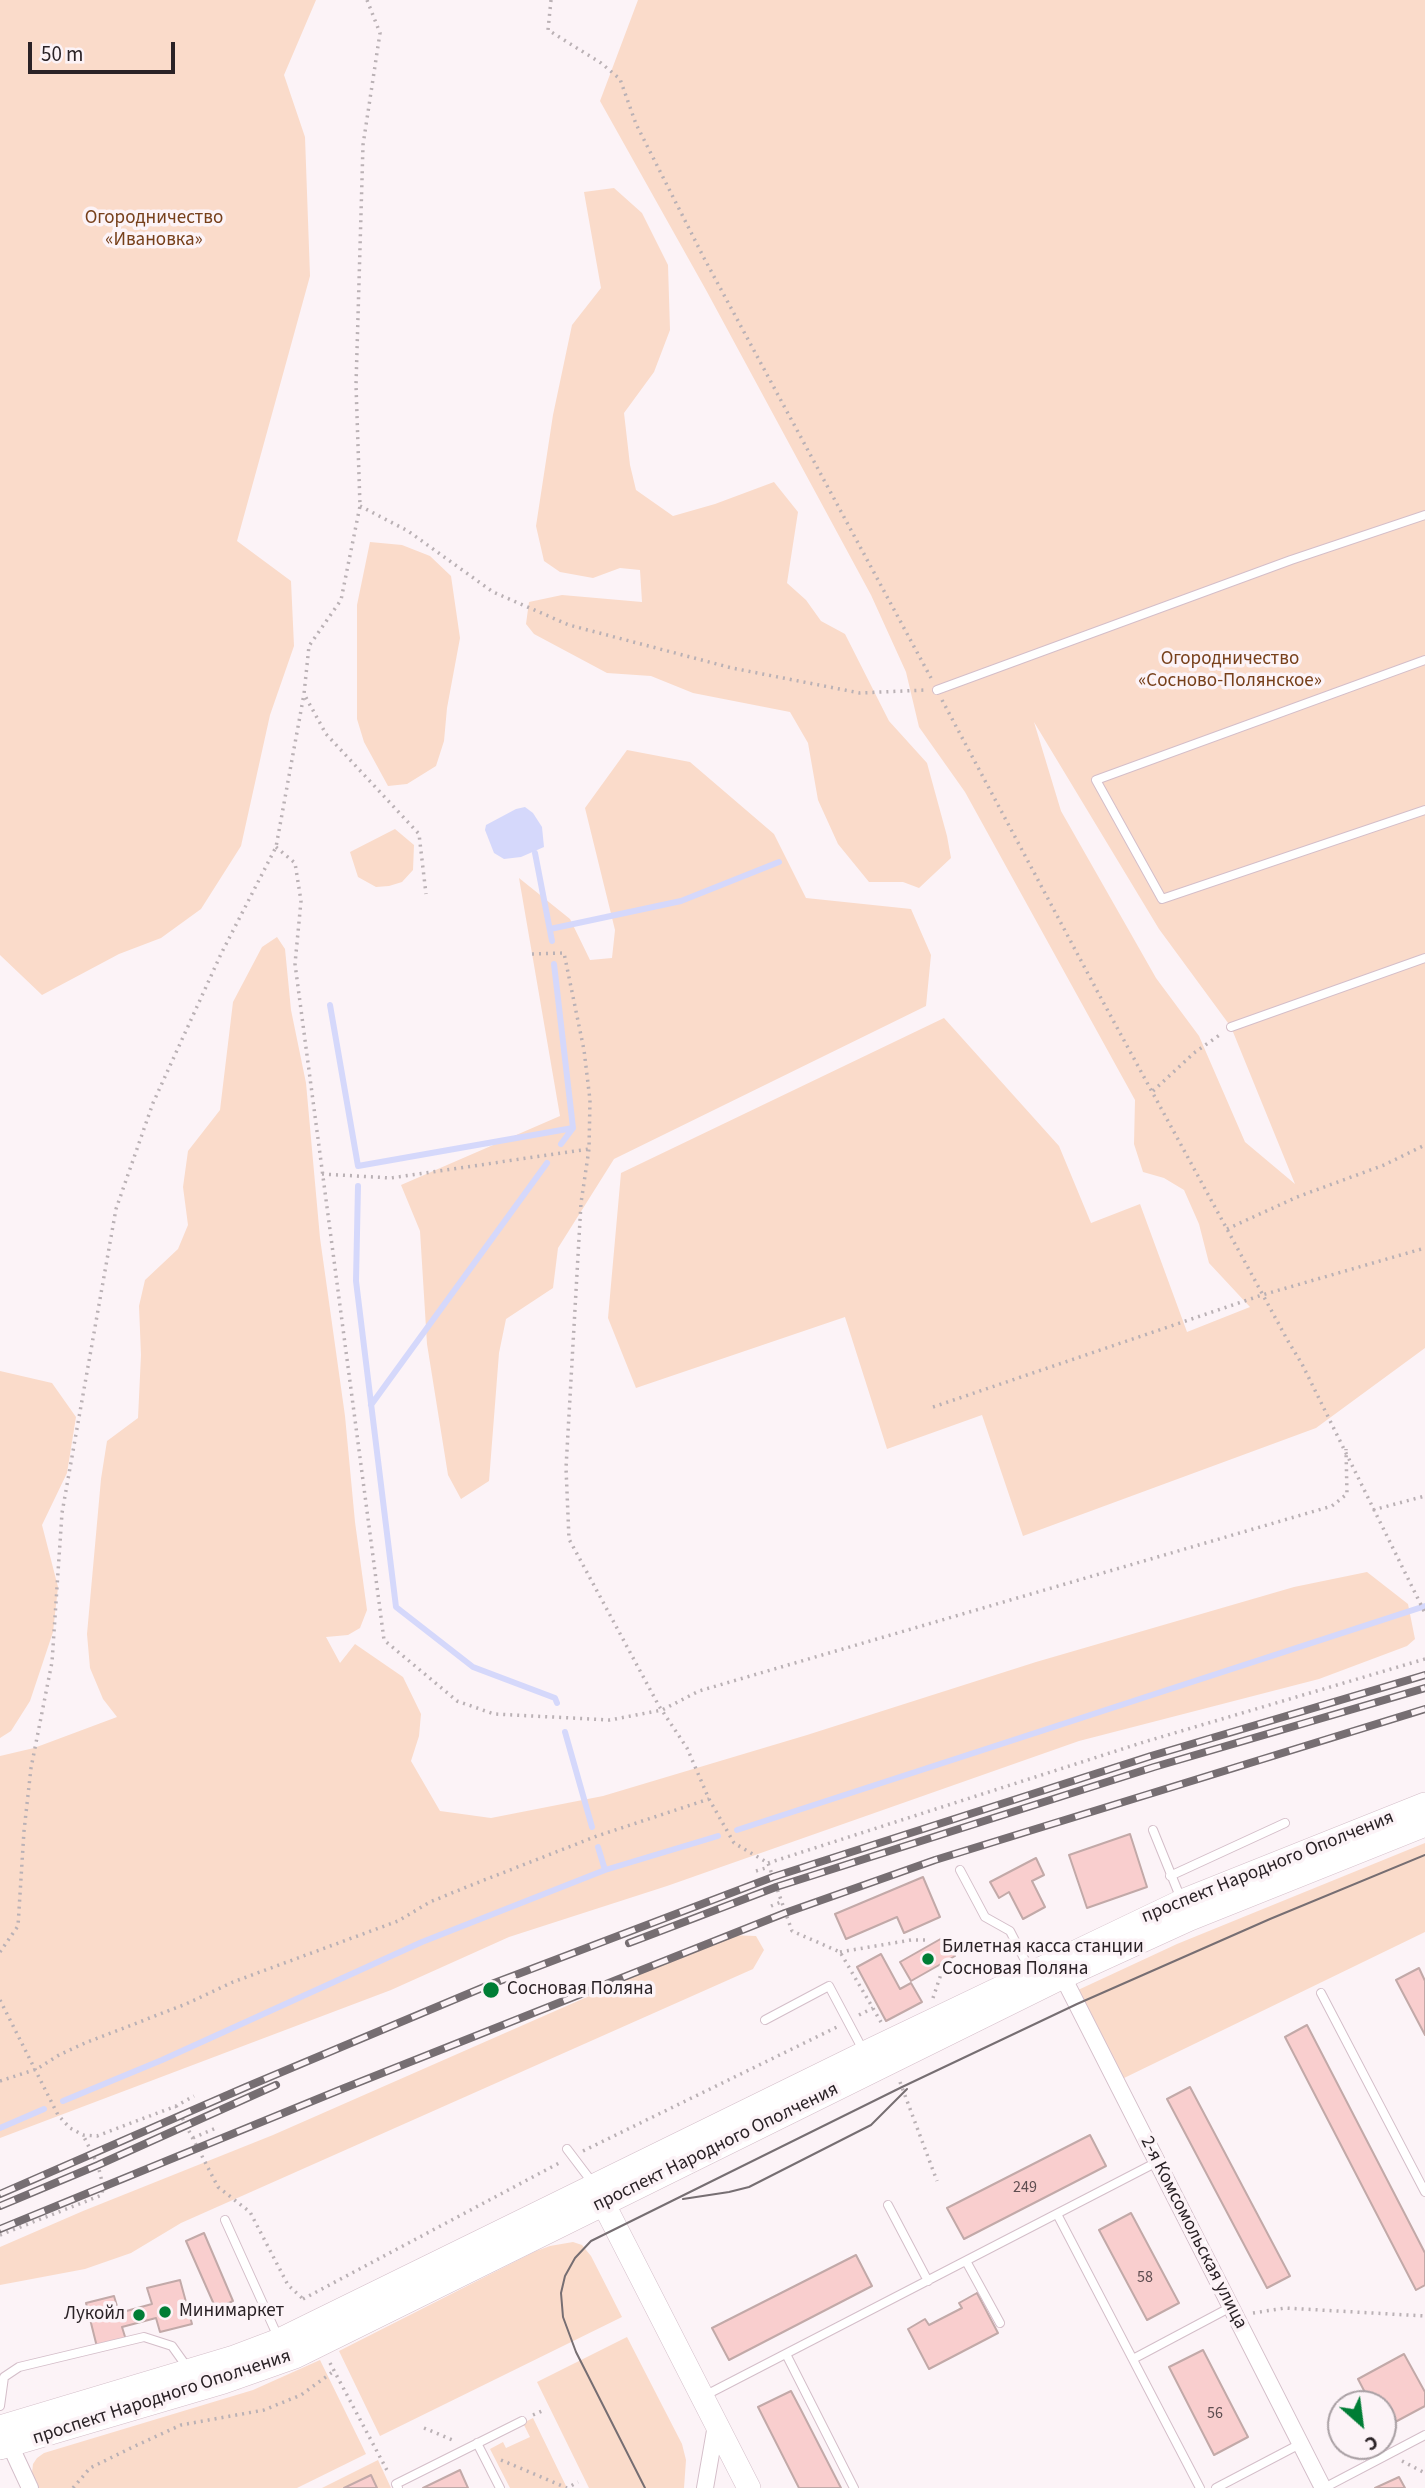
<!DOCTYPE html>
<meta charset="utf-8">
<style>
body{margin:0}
#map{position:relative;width:1425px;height:2488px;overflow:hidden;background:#fcf3f7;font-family:"Source Sans 3",sans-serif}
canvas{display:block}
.north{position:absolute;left:1327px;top:2390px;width:70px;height:70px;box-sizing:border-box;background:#fcf3f7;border:2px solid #a89fa3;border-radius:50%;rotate:152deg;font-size:19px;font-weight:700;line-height:28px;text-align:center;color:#2a2226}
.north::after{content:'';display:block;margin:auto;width:24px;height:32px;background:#007d35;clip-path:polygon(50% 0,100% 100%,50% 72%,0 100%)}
.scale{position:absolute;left:28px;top:42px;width:147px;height:32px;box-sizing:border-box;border:4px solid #2a2226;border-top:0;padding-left:9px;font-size:21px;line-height:24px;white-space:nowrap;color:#2a2226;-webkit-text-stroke:5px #fcf3f7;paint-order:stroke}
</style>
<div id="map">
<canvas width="1425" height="2488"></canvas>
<div class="north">С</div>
<div class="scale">50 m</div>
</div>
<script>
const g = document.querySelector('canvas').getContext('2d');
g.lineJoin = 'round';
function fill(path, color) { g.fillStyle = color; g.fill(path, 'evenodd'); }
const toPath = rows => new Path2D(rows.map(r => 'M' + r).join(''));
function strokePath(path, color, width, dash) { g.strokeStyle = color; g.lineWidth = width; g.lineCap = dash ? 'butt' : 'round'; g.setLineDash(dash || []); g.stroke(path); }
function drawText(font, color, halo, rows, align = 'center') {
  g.font = font + ' "Source Sans 3",sans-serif'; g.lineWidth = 7; g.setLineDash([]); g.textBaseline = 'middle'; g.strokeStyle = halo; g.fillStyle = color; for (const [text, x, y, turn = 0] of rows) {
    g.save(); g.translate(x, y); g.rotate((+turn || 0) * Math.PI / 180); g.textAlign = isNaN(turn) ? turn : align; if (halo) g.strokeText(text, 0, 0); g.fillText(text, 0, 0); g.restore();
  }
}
const green = toPath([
 [0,0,316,0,284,75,305,137,310,276,237,541,291,581,294,646,270,715,241,846,201,909,161,938,119,954,42,995,0,955],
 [638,0,1425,0,1425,1348,1316,1428,1023,1536,982,1415,887,1449,845,1317,636,1388,608,1318,621,1173,944,1018,1059,1146,1091,1223,1140,1204,1187,1332,1250,1307,1209,1263,1199,1224,1184,1190,1164,1178,1143,1172,1134,1144,1135,1100,965,792,919,727,906,672,871,595,706,290,600,101],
 [1034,722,1159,929,1231,1027,1295,1184,1245,1142,1199,1036,1156,978,1061,811],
 [614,188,642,213,668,265,670,330,654,372,624,413,630,465,636,490,673,516,715,504,774,482,798,512,787,583,806,600,821,621,845,634,889,721,927,763,947,836,951,858,919,888,903,882,869,882,838,844,818,800,808,743,790,712,693,693,651,676,607,673,534,634,526,624,529,602,562,595,642,602,640,570,620,568,593,578,560,572,544,561,536,526,553,415,572,325,601,288,584,192],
 [370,542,402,545,430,556,451,576,460,638,447,708,444,741,436,766,407,784,388,786,364,742,357,719,357,605],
 [627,750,690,762,774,834,806,898,911,909,931,955,926,1006,614,1159,558,1248,553,1288,506,1319,499,1353,489,1481,461,1499,448,1475,427,1344,420,1231,401,1185,560,1116,519,878,570,919,590,960,612,958,615,930,585,808],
 [395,829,414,845,413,870,402,882,389,886,376,887,358,877,350,852],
 [277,937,285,949,291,1010,306,1083,320,1238,345,1416,355,1522,367,1610,360,1628,348,1635,326,1637,340,1663,355,1644,403,1677,421,1714,419,1736,411,1761,440,1811,491,1818,603,1796,807,1735,1036,1662,1294,1587,1367,1572,1408,1604,1415,1639,1407,1646,1319,1679,1079,1741,667,1886,509,1937,391,1990,0,2138,0,1756,34,1748,117,1717,103,1699,90,1668,87,1634,101,1479,107,1441,138,1418,141,1355,139,1306,145,1280,178,1249,188,1225,183,1187,188,1151,220,1110,233,1002,262,947],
 [0,1371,52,1383,76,1417,67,1473,42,1525,58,1587,53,1632,30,1701,11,1731,0,1738],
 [1425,1843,1425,1932,1122,2079,1078,1990,1177,1944],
 [728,1935,756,1936,764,1950,753,1969,181,2223,131,2253,85,2269,0,2285,0,2247,83,2211,273,2135],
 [573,2242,582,2245,591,2256,622,2317,380,2436,339,2351,536,2251,550,2246],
 [627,2337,682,2444,686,2460,684,2488,589,2488,537,2382],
 [320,2360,366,2454,297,2488,34,2488,31,2482,33,2464,37,2458,44,2453,253,2390],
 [533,2418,567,2488,510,2488,490,2449,503,2442,506,2448,530,2437,523,2423],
 [378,2460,391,2488,322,2488]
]);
const water = toPath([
 [525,807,533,813,542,827,544,847,521,857,504,859,494,853,485,830,486,825,516,809]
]);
const stream = toPath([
 [535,853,552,941],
 [550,929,681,901,779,862],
 [554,964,573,1128,561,1144],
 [330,1005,358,1166,573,1128],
 [358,1186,356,1281,396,1607,473,1667,555,1698,557,1703],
 [371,1405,547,1163],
 [565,1732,592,1827],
 [737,1830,1425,1606],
 [598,1847,605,1870],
 [63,2101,162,2060,422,1942,605,1870,718,1836],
 [0,2128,44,2109]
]);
const building = toPath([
 [1130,1834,1147,1887,1087,1908,1069,1855,1130,1834],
 [1036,1858,1044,1875,1032,1881,1045,1907,1023,1919,1009,1892,999,1898,990,1882,1036,1858],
 [923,1877,940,1917,904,1933,897,1917,846,1939,835,1914,923,1877],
 [944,1937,955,1956,911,1981,900,1962,944,1937],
 [881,1954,900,1989,911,1983,922,2002,886,2021,857,1967,881,1954],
 [1419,1968,1425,1981,1425,2035,1396,1980,1419,1968],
 [1307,2025,1425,2253,1425,2285,1416,2290,1285,2037,1307,2025],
 [1190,2087,1290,2276,1267,2288,1167,2099,1190,2087],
 [1090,2135,1106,2166,964,2239,947,2208,1090,2135],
 [1131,2213,1179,2303,1147,2320,1099,2230,1131,2213],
 [204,2233,233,2301,216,2309,186,2241,204,2233],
 [856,2255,872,2286,729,2360,712,2328,856,2255],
 [180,2280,192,2324,160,2332,156,2318,122,2327,126,2340,97,2347,86,2303,114,2296,119,2313,152,2304,147,2288,180,2280],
 [977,2293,998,2333,929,2369,908,2329,925,2319,929,2325,962,2308,959,2303,977,2293],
 [1203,2350,1248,2437,1214,2455,1169,2367,1203,2350],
 [1404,2354,1425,2392,1425,2406,1384,2428,1383,2404,1371,2404,1358,2379,1404,2354],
 [791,2391,801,2410,841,2488,799,2488,758,2407,791,2391],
 [460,2470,468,2488,423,2488,460,2470],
 [371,2475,377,2488,344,2488,371,2475],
 [1399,2477,1405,2488,1375,2488,1399,2477]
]);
const path = toPath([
 [367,0,380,33,363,145,356,385,360,506,341,600,309,646,304,694,326,734,419,834,426,894],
 [551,0,548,30,601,63,620,79,636,124,704,258,931,678],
 [360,506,408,531,493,592,569,625,732,668,860,693,925,690],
 [942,700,1102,1000,1288,1341,1302,1364,1425,1613],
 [276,847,295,863,301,901,295,964,384,1640,457,1701,494,1714,610,1720,662,1710,699,1691,1332,1506,1347,1494,1346,1449],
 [532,954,564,953,584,1050,590,1100,589,1149,581,1203,566,1468,569,1539,659,1706,687,1748,709,1799,734,1843,768,1863,792,1931,840,1952,881,2022],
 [1153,1091,1194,1053,1221,1034],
 [322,1174,391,1178,589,1149],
 [1227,1229,1297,1197,1384,1165,1425,1145],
 [933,1407,1262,1295,1425,1248],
 [1373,1510,1425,1496],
 [768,1863,1144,1742,1425,1659],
 [756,1871,769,1867],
 [771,1906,781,1902],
 [0,1952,18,1926,24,1831,31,1768,52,1662,62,1513,116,1209,153,1103,221,954,276,847,304,694],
 [840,1952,911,1940,927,1940],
 [933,1998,943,1968],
 [0,2000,58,2115,70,2128,83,2135,97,2136,176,2106,194,2096],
 [859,2015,873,2008],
 [0,2081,37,2069,59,2055,85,2043,186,2004,233,1982,398,1921,430,1902,469,1886,597,1836,709,1799],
 [900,2082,937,2181],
 [176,2106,218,2187,250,2212,288,2285,302,2298],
 [193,2138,216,2128],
 [583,2151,837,2027],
 [0,2235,102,2195,103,2186,98,2165,83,2135],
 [303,2299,561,2162],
 [1253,2313,1285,2308,1425,2316],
 [330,2363,389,2474],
 [533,2415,542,2411],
 [424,2428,455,2441],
 [501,2460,567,2488,578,2482],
 [1402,2461,1425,2473],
 [73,2488,90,2468,135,2446,181,2425,264,2410,301,2395,334,2371]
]);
const lane = toPath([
 [1425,660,1096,780,1162,899,1425,810],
 [937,690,1291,560,1425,515],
 [1231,1027,1425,958],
 [1153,1830,1181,1899],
 [960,1870,985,1917,1010,1931,1031,1972],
 [1170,1876,1285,1823],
 [1321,1993,1425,2192],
 [765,2020,829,1986,863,2050],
 [567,2149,592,2182],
 [888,2205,928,2281],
 [1057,2214,1200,2488],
 [225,2220,278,2337],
 [966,2261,1000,2323],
 [786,2354,854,2488],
 [1133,2359,1231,2307],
 [706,2395,1157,2162],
 [0,2406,4,2377,19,2367,144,2337,172,2346,187,2367],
 [477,2443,500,2488],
 [398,2488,396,2484,522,2421],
 [1216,2488,1300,2444],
 [1324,2488,1425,2435]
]);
const street = toPath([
 [1063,1977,1323,2488],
 [10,2445,30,2488],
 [705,2488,716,2425]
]);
const secondary = toPath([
 [597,2191,749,2488],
 [0,2427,234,2357,279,2340,864,2053,1182,1901,1425,1804],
 [0,2448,224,2382,295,2357,1063,1977,1190,1919,1425,1825]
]);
const tram = toPath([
 [683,2199,729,2192,749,2187,871,2125,907,2089],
 [645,2488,576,2352,563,2317,561,2293,565,2276,575,2258,591,2241,902,2087,1077,2004,1270,1919,1425,1855]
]);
const rail = toPath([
 [629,1943,776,1887,1154,1767,1425,1688],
 [0,2194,246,2087,489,1985,773,1877,1151,1756,1425,1675],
 [0,2206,98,2165,276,2085],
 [0,2229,342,2089,785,1913,935,1860,1425,1709]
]);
const markers = [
 [928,1959,7,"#007d35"],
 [491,1990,9,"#007d35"],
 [165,2312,7,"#007d35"],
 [139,2315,7,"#007d35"]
];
const numberNames = [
 ["249",1025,2188],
 ["58",1145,2278],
 ["56",1215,2414]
];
const parkNames = [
 ["Огородничество",154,219],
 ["«Ивановка»",154,241],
 ["Огородничество",1230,660],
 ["«Сосново-Полянское»",1230,682]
];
const streetNames = [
 ["проспект Народного Ополчения",1268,1868,-22],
 ["проспект Народного Ополчения",716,2148,-26],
 ["2-я Комсомольская улица",1193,2233,63],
 ["проспект Народного Ополчения",162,2398,-18]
];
const poiNames = [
 ["Билетная касса станции",942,1948],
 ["Сосновая Поляна",942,1970],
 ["Сосновая Поляна",507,1990],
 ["Минимаркет",179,2312],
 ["Лукойл",125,2315,"right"]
];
fill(green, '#fadbca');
fill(water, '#d5d8fb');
strokePath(stream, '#d5d8fb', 6);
fill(building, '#f9cece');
strokePath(building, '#c2a9a8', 2);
strokePath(lane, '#d4bec9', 10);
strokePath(street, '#d4bec9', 18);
strokePath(secondary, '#d4bec9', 24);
strokePath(path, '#bab1b5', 3.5, [2, 5]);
strokePath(lane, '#fff', 8);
strokePath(street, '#fff', 16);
strokePath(secondary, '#fff', 23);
strokePath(tram, '#766e72', 2);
strokePath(rail, '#766e72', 8);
strokePath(rail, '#fcf3f7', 5, [16]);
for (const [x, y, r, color] of markers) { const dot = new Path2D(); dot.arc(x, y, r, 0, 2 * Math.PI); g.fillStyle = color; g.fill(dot); strokePath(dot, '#fcf3f7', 2.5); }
drawText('16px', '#5e4d50', null, numberNames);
drawText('19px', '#77401b', '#fcf3f7', parkNames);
drawText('19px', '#2a2226', '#fcf3f7', streetNames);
drawText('19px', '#2a2226', '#fcf3f7', poiNames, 'left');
</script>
